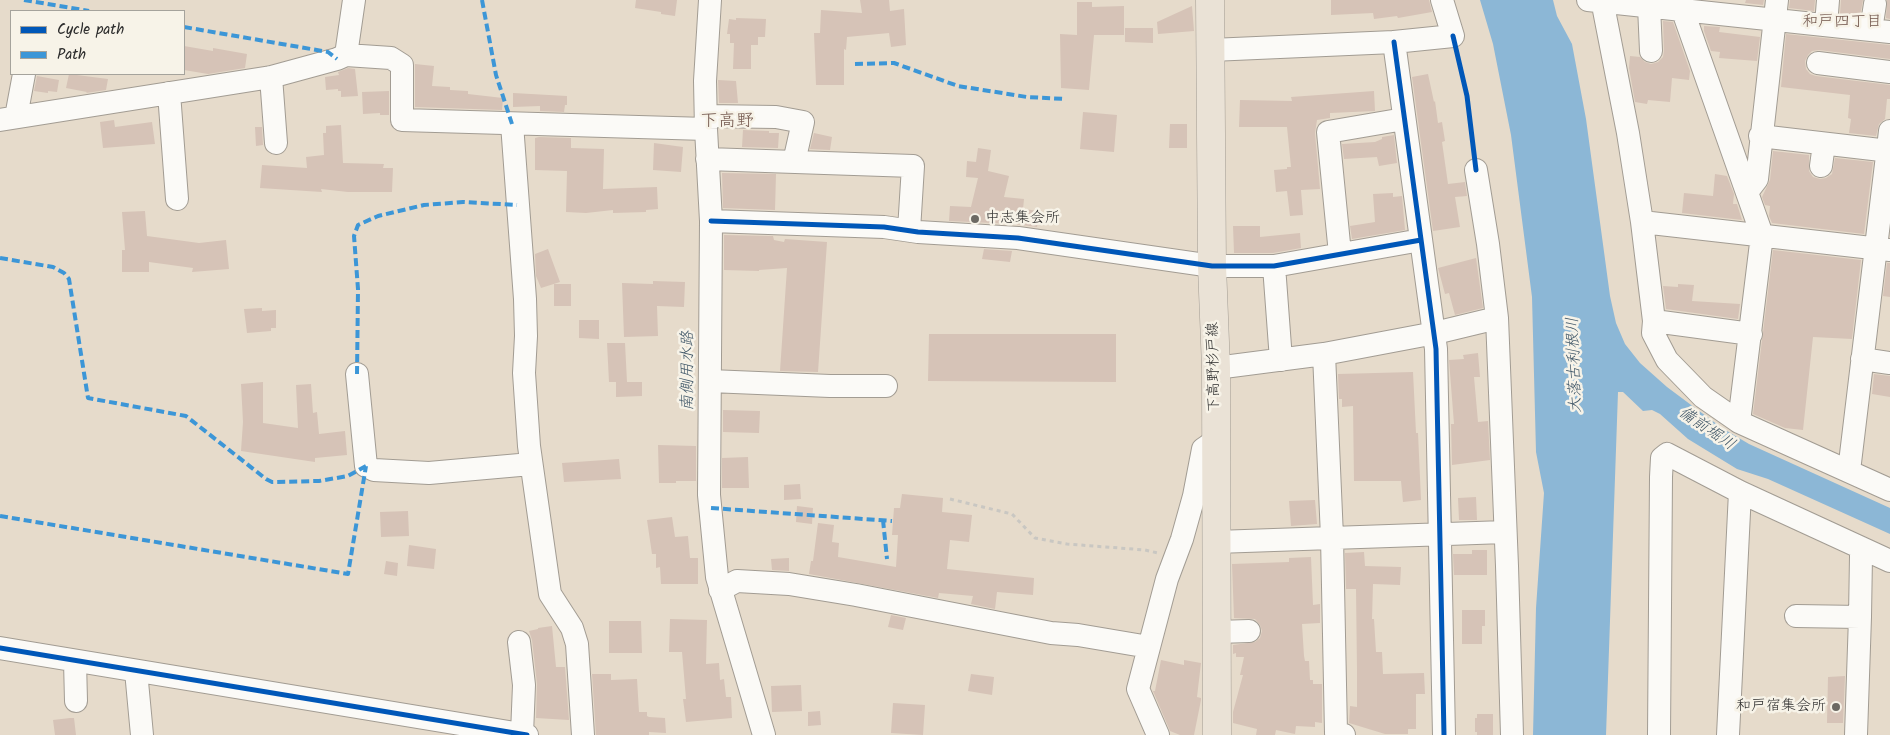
<!DOCTYPE html>
<meta charset="utf-8">
<style>
body{margin:0}
#map{position:relative;width:1890px;height:735px;overflow:hidden;background:#e6dbcb;font-family:Kalam,sans-serif}
canvas{display:block}
.legend{position:absolute;left:10px;top:10px;width:175px;height:65px;box-sizing:border-box;background:#f7f3e8;border:1px solid #a5a39c;margin:0;padding:6px 9px;list-style:none;font-size:15px;color:#2b2b2b}
.legend li{display:flex;align-items:center;gap:10px;height:25px}
.legend b{width:25px;border:1px solid #a5a39c}
</style>
<div id="map">
<canvas width="1890" height="735"></canvas>
<ul class="legend">
<li><b style="height:6px;background:#0057b8"></b>Cycle path</li>
<li><b style="height:6px;background:#3c96d7"></b>Path</li>
</ul>
</div>
<script>
const g = document.querySelector('canvas').getContext('2d');
g.lineJoin = 'round';
function fill(path, color) { g.fillStyle = color; g.fill(path, 'evenodd'); }
const toPath = rows => new Path2D(rows.map(r => 'M' + r).join(''));
function strokePath(path, color, width, dash) { g.strokeStyle = color; g.lineWidth = width; g.lineCap = dash ? 'butt' : 'round'; g.setLineDash(dash || []); g.stroke(path); }
function drawText(font, color, halo, rows, align = 'center') {
  g.font = font + ' Kalam,"Klee One",sans-serif'; g.lineWidth = 5; g.setLineDash([]); g.textBaseline = 'middle'; g.strokeStyle = halo; g.fillStyle = color; for (const [text, x, y, turn = 0] of rows) {
    g.save(); g.translate(x, y); g.rotate((+turn || 0) * Math.PI / 180); g.textAlign = isNaN(turn) ? turn : align; if (halo) g.strokeText(text, 0, 0); g.fillText(text, 0, 0); g.restore();
  }
}
const water = toPath([
 [1480,0,1553,0,1557,16,1572,44,1586,119,1610,296,1616,323,1625,344,1640,363,1667,387,1722,428,1749,444,1890,508,1890,534,1768,479,1737,469,1688,439,1660,414,1652,410,1643,411,1623,392,1618,392,1606,735,1533,735,1536,608,1544,493,1536,452,1532,297,1511,135,1493,44]
]);
const building = toPath([
 [636,0,677,0,675,16,661,14,661,12,635,8],
 [860,0,889,0,890,11,904,9,906,45,891,47,889,33,847,37,846,50,844,49,844,85,816,85,814,33,820,33,821,10,862,13],
 [1331,0,1429,0,1432,12,1398,18,1397,16,1374,19,1373,13,1331,15],
 [1746,0,1764,0,1763,5,1745,3],
 [1790,0,1815,0,1814,11,1789,8],
 [1841,0,1863,0,1860,16,1840,14],
 [1887,0,1890,0,1890,19,1886,18],
 [1077,2,1092,2,1092,7,1124,6,1124,35,1094,35,1089,90,1061,88,1060,34,1077,35],
 [1192,6,1194,31,1158,34,1157,22],
 [736,18,766,19,765,37,758,37,758,45,751,45,751,69,733,69,734,43,730,43,730,34,727,34,729,19,736,20],
 [1663,21,1673,22,1690,71,1689,80,1672,78,1670,102,1648,100,1647,104,1635,102,1629,68,1630,56,1640,57,1645,62,1651,64,1658,62,1663,57,1664,51],
 [1704,26,1720,27,1719,32,1760,37,1757,61,1719,58,1720,52,1711,51,1704,31],
 [1125,28,1153,28,1153,43,1125,42],
 [1786,34,1890,45,1890,59,1819,50,1812,51,1808,55,1805,61,1806,69,1810,74,1816,76,1890,85,1890,99,1887,99,1885,119,1879,124,1876,136,1849,133,1851,119,1848,118,1850,95,1781,87],
 [184,46,213,51,213,48,247,54,245,68,208,74,184,70],
 [415,64,434,66,432,86,450,87,450,90,468,91,468,94,503,98,502,110,415,107],
 [348,68,355,69,358,96,341,97,341,91,338,91,338,89,326,90,325,77,339,75,338,72],
 [69,74,108,79,106,90,86,93,87,92,66,88],
 [1428,74,1434,102,1435,101,1438,123,1442,122,1445,141,1442,142,1448,184,1465,182,1467,196,1455,197,1460,227,1433,231,1412,77],
 [37,76,59,80,57,92,48,91,48,93,34,91],
 [718,80,736,81,738,103,719,103],
 [389,91,389,115,380,115,380,113,363,114,362,92],
 [1374,91,1375,111,1330,113,1330,118,1317,120,1315,133,1320,189,1301,190,1303,215,1290,216,1287,191,1276,192,1274,170,1287,169,1287,167,1291,167,1287,127,1239,127,1240,100,1292,101,1291,97],
 [513,93,567,96,567,105,565,105,564,112,540,111,540,106,513,107],
 [1083,112,1117,115,1114,152,1080,149],
 [114,120,115,127,152,122,155,144,103,148,100,122],
 [1170,124,1187,124,1187,148,1169,148],
 [341,125,343,163,384,164,383,168,393,168,392,192,348,192,321,189,322,192,260,188,262,165,307,168,306,157,324,155,323,133,326,133,326,126],
 [255,127,262,127,263,145,256,146],
 [743,130,769,131,769,133,779,133,778,148,742,147],
 [814,133,832,137,830,150,810,149],
 [1394,135,1397,163,1379,166,1377,157,1344,159,1342,144,1375,142,1382,139,1382,137],
 [539,137,571,138,571,148,604,149,603,189,657,187,658,209,646,210,646,212,613,213,613,210,586,213,566,212,567,171,535,170,535,138],
 [654,143,683,147,681,172,653,170],
 [978,148,991,150,988,171,1009,176,1004,197,1024,199,1023,209,1040,211,1037,227,1014,224,949,221,950,206,971,207,978,178,966,177,967,161,976,162],
 [1773,151,1809,155,1809,171,1813,177,1820,179,1826,178,1832,174,1835,158,1873,162,1864,234,1772,223,1769,216,1770,206,1765,205,1762,197,1770,180],
 [722,173,776,174,775,210,723,208],
 [1715,174,1727,176,1734,194,1733,204,1737,204,1742,220,1682,213,1684,193,1713,196],
 [1393,193,1393,197,1402,196,1405,230,1352,239,1350,226,1375,222,1373,194],
 [145,211,147,236,199,243,226,240,229,269,192,272,193,268,149,262,149,272,122,272,122,250,125,250,122,212],
 [1233,226,1260,226,1260,237,1300,233,1301,248,1273,253,1234,253],
 [724,235,773,236,774,240,784,242,785,239,827,242,818,372,780,371,787,268,759,270,759,271,724,270],
 [548,249,560,282,541,288,536,276,535,254],
 [984,249,1012,251,1010,262,982,259],
 [1773,250,1861,260,1852,339,1813,337,1803,430,1785,428,1753,414],
 [1476,258,1483,308,1455,315,1449,293,1445,294,1438,268],
 [1887,263,1890,263,1890,297,1883,296],
 [653,281,685,282,684,307,657,306,658,336,624,337,622,283,653,284],
 [554,284,571,284,571,306,554,306],
 [1678,284,1694,285,1692,301,1740,304,1738,319,1666,309,1663,286,1678,287],
 [262,308,262,311,276,310,276,328,271,328,271,331,247,333,244,309],
 [579,320,599,320,599,339,579,338],
 [929,334,1116,334,1116,382,928,381],
 [607,343,625,343,627,382,609,382],
 [1478,353,1480,377,1474,377,1478,422,1488,421,1490,460,1452,465,1451,424,1454,424,1449,360,1464,359,1463,355],
 [1413,372,1416,433,1418,433,1421,500,1403,502,1401,481,1354,481,1353,406,1342,407,1342,399,1339,399,1338,374],
 [1874,374,1890,376,1890,397,1872,394],
 [263,382,263,423,298,428,296,385,311,384,313,413,317,412,319,434,345,431,347,455,315,458,315,462,241,451,243,422,241,384],
 [616,382,642,382,642,396,616,397],
 [723,410,760,411,759,433,723,432],
 [658,445,696,446,696,481,676,481,676,483,659,483],
 [748,457,749,488,722,488,722,458],
 [619,459,621,479,564,482,562,463],
 [800,484,801,499,784,500,784,485],
 [902,494,943,498,942,512,972,515,969,542,950,540,947,569,1034,578,1033,595,997,592,995,609,971,604,973,596,939,593,938,598,809,574,811,561,813,561,818,523,834,525,832,542,839,543,838,557,896,567,898,535,892,535,894,508,900,508],
 [1476,497,1477,520,1459,520,1458,498],
 [1315,500,1317,524,1291,526,1289,501],
 [797,506,813,508,812,524,796,522],
 [408,511,409,536,381,537,380,512],
 [672,517,675,537,688,536,690,558,698,558,698,584,661,584,660,567,656,568,656,554,652,554,647,520],
 [409,545,436,549,434,569,407,566],
 [1472,550,1487,550,1487,575,1454,575,1453,554,1472,554],
 [1364,552,1365,566,1401,567,1400,585,1373,584,1372,619,1374,619,1376,652,1382,652,1383,674,1424,673,1425,694,1416,694,1416,729,1408,729,1408,734,1385,734,1349,723,1350,706,1357,707,1357,670,1356,589,1346,589,1345,553],
 [1311,557,1313,605,1320,604,1320,623,1302,624,1304,656,1305,661,1309,661,1310,680,1313,680,1313,684,1322,684,1322,723,1315,722,1315,727,1296,726,1295,734,1276,730,1275,735,1256,735,1257,729,1233,723,1233,712,1243,675,1240,675,1244,657,1236,657,1236,653,1233,654,1233,645,1255,642,1260,638,1262,631,1260,625,1255,619,1234,618,1232,564,1289,562,1289,558],
 [789,558,789,571,772,570,771,559],
 [386,561,398,563,397,576,384,574],
 [1462,610,1485,610,1485,626,1482,626,1482,644,1462,644],
 [891,615,906,618,903,630,888,627],
 [670,619,707,620,706,664,719,663,720,680,724,679,726,697,731,697,732,718,686,722,683,699,686,699,682,652,669,652],
 [609,621,641,621,642,653,609,653],
 [552,626,556,667,565,667,569,720,536,718,537,684,532,640,529,631,538,629,538,628],
 [1161,660,1184,665,1184,660,1201,663,1197,697,1201,698,1201,700,1194,735,1180,735,1170,731,1153,691,1155,691],
 [592,674,611,674,611,680,637,679,639,712,647,712,647,716,649,717,665,718,666,733,649,732,649,735,596,735],
 [971,674,994,677,992,695,968,691],
 [1845,676,1843,723,1827,723,1828,677],
 [801,685,802,711,772,712,771,686],
 [893,703,925,705,923,735,891,733],
 [820,711,821,725,808,726,808,712],
 [1477,714,1493,714,1493,735,1477,735,1477,732,1475,732,1475,718,1477,718],
 [70,718,74,718,76,735,55,735,53,720]
]);
const path = toPath([
 [950,499,1012,514,1035,538,1067,544,1145,550,1158,553]
]);
const minor = toPath([
 [710,0,705,81,706,129,711,221,709,495,717,577,764,735],
 [1588,0,1890,32],
 [1602,0,1628,133,1642,222,1654,321,1653,333,1667,360,1703,397,1739,422,1890,490],
 [1679,0,1762,235,1739,422],
 [1649,6,1651,51],
 [1826,25,1828,0],
 [1871,30,1875,4],
 [1394,42,1436,349,1444,735],
 [1211,50,1394,42,1453,36,1442,0],
 [346,55,354,0],
 [1818,63,1890,72],
 [271,77,276,143],
 [169,93,177,199],
 [706,116,776,117,803,122,794,162],
 [16,117,24,74],
 [0,120,271,77,337,59,346,55,391,58,402,65,402,120,706,129],
 [512,124,525,299,526,336,524,373,529,446,550,594,572,628,577,644,583,735],
 [1760,136,1890,151],
 [707,159,913,166,909,230],
 [1821,166,1824,144],
 [1476,170,1488,244,1497,318,1507,566,1512,735],
 [1747,192,1757,179,1777,0],
 [711,221,884,227,918,232,1018,238,1212,266,1274,266,1421,240],
 [1642,222,1890,250],
 [1340,254,1328,132,1404,119],
 [1274,266,1281,360],
 [1654,321,1751,334],
 [1324,354,1332,537,1336,733,1344,735],
 [1862,359,1890,363],
 [1216,368,1324,354,1435,333,1497,318],
 [357,374,366,466,374,470,429,473,531,464],
 [710,381,830,386,886,386],
 [1849,471,1890,131],
 [1216,542,1505,532],
 [720,590,737,581,789,584,856,595,1051,633,1078,635,1149,647],
 [1796,616,1860,617],
 [1217,632,1249,631],
 [519,642,524,685,522,734],
 [0,648,527,735],
 [75,661,76,701],
 [136,671,142,735],
 [1158,735,1138,689,1167,579,1182,539,1194,496,1203,449,1216,440],
 [1659,735,1661,477,1662,458,1667,454,1740,492,1890,561],
 [1728,735,1740,492],
 [1856,735,1860,617,1861,556,1863,549]
]);
const major = toPath([
 [1210,0,1212,266,1216,368,1217,735]
]);
const quiet = toPath([
 [24,0,89,11],
 [482,0,496,75,512,124],
 [184,27,328,52,337,59],
 [855,64,894,63,958,86,1027,97,1066,99],
 [0,258,53,267,64,273,69,279,88,398,186,416,266,479,272,482,319,481,348,476,366,466],
 [357,374,358,289,354,236,358,225,378,216,424,205,463,202,517,205],
 [711,508,892,521],
 [0,516,348,574,366,466],
 [883,520,887,559]
]);
const cycleway = toPath([
 [1453,36,1467,96,1476,170],
 [1394,42,1436,349,1444,735],
 [711,221,884,227,918,232,1018,238,1212,266,1274,266,1421,240],
 [0,648,527,735]
]);
const markers = [
 [975,219,5,"#6c6963"],
 [1836,707,5,"#6c6963"]
];
const poiNames = [
 ["中志集会所",985,219],
 ["和戸宿集会所",1826,707,"right"]
];
const streetNames = [
 ["下高野杉戸線",1215,367,-91]
];
const neighbourhoodNames = [
 ["和戸四丁目",1842,23]
];
const waterNames = [
 ["大落古利根川",1576,365,-92],
 ["南側用水路",689,371,-90],
 ["備前堀川",1706,430,34]
];
const quarterNames = [
 ["下高野",727,123]
];
fill(water, '#8cb7d6');
fill(building, '#d6c3b7');
strokePath(minor, '#a29c93', 24);
strokePath(major, '#a29c93', 29);
strokePath(path, '#c9c7c2', 3, [4, 4]);
strokePath(minor, '#fbfaf7', 22);
strokePath(major, '#eae2d6', 28);
strokePath(quiet, '#3c96d7', 4, [8, 4]);
strokePath(cycleway, '#0057b8', 5);
for (const [x, y, r, color] of markers) { const dot = new Path2D(); dot.arc(x, y, r, 0, 2 * Math.PI); g.fillStyle = color; g.fill(dot); strokePath(dot, '#f7f3e8', 2); }
drawText('15px', '#2b2b2b', '#f7f3e8', poiNames, 'left');
drawText('15px', '#2b2b2b', '#f7f3e8', streetNames);
drawText('16px', '#73584e', '#f7f3e8', neighbourhoodNames);
drawText('italic 16px', '#405768', '#f7f3e8', waterNames);
drawText('18px', '#73584e', '#f7f3e8', quarterNames);
</script>
